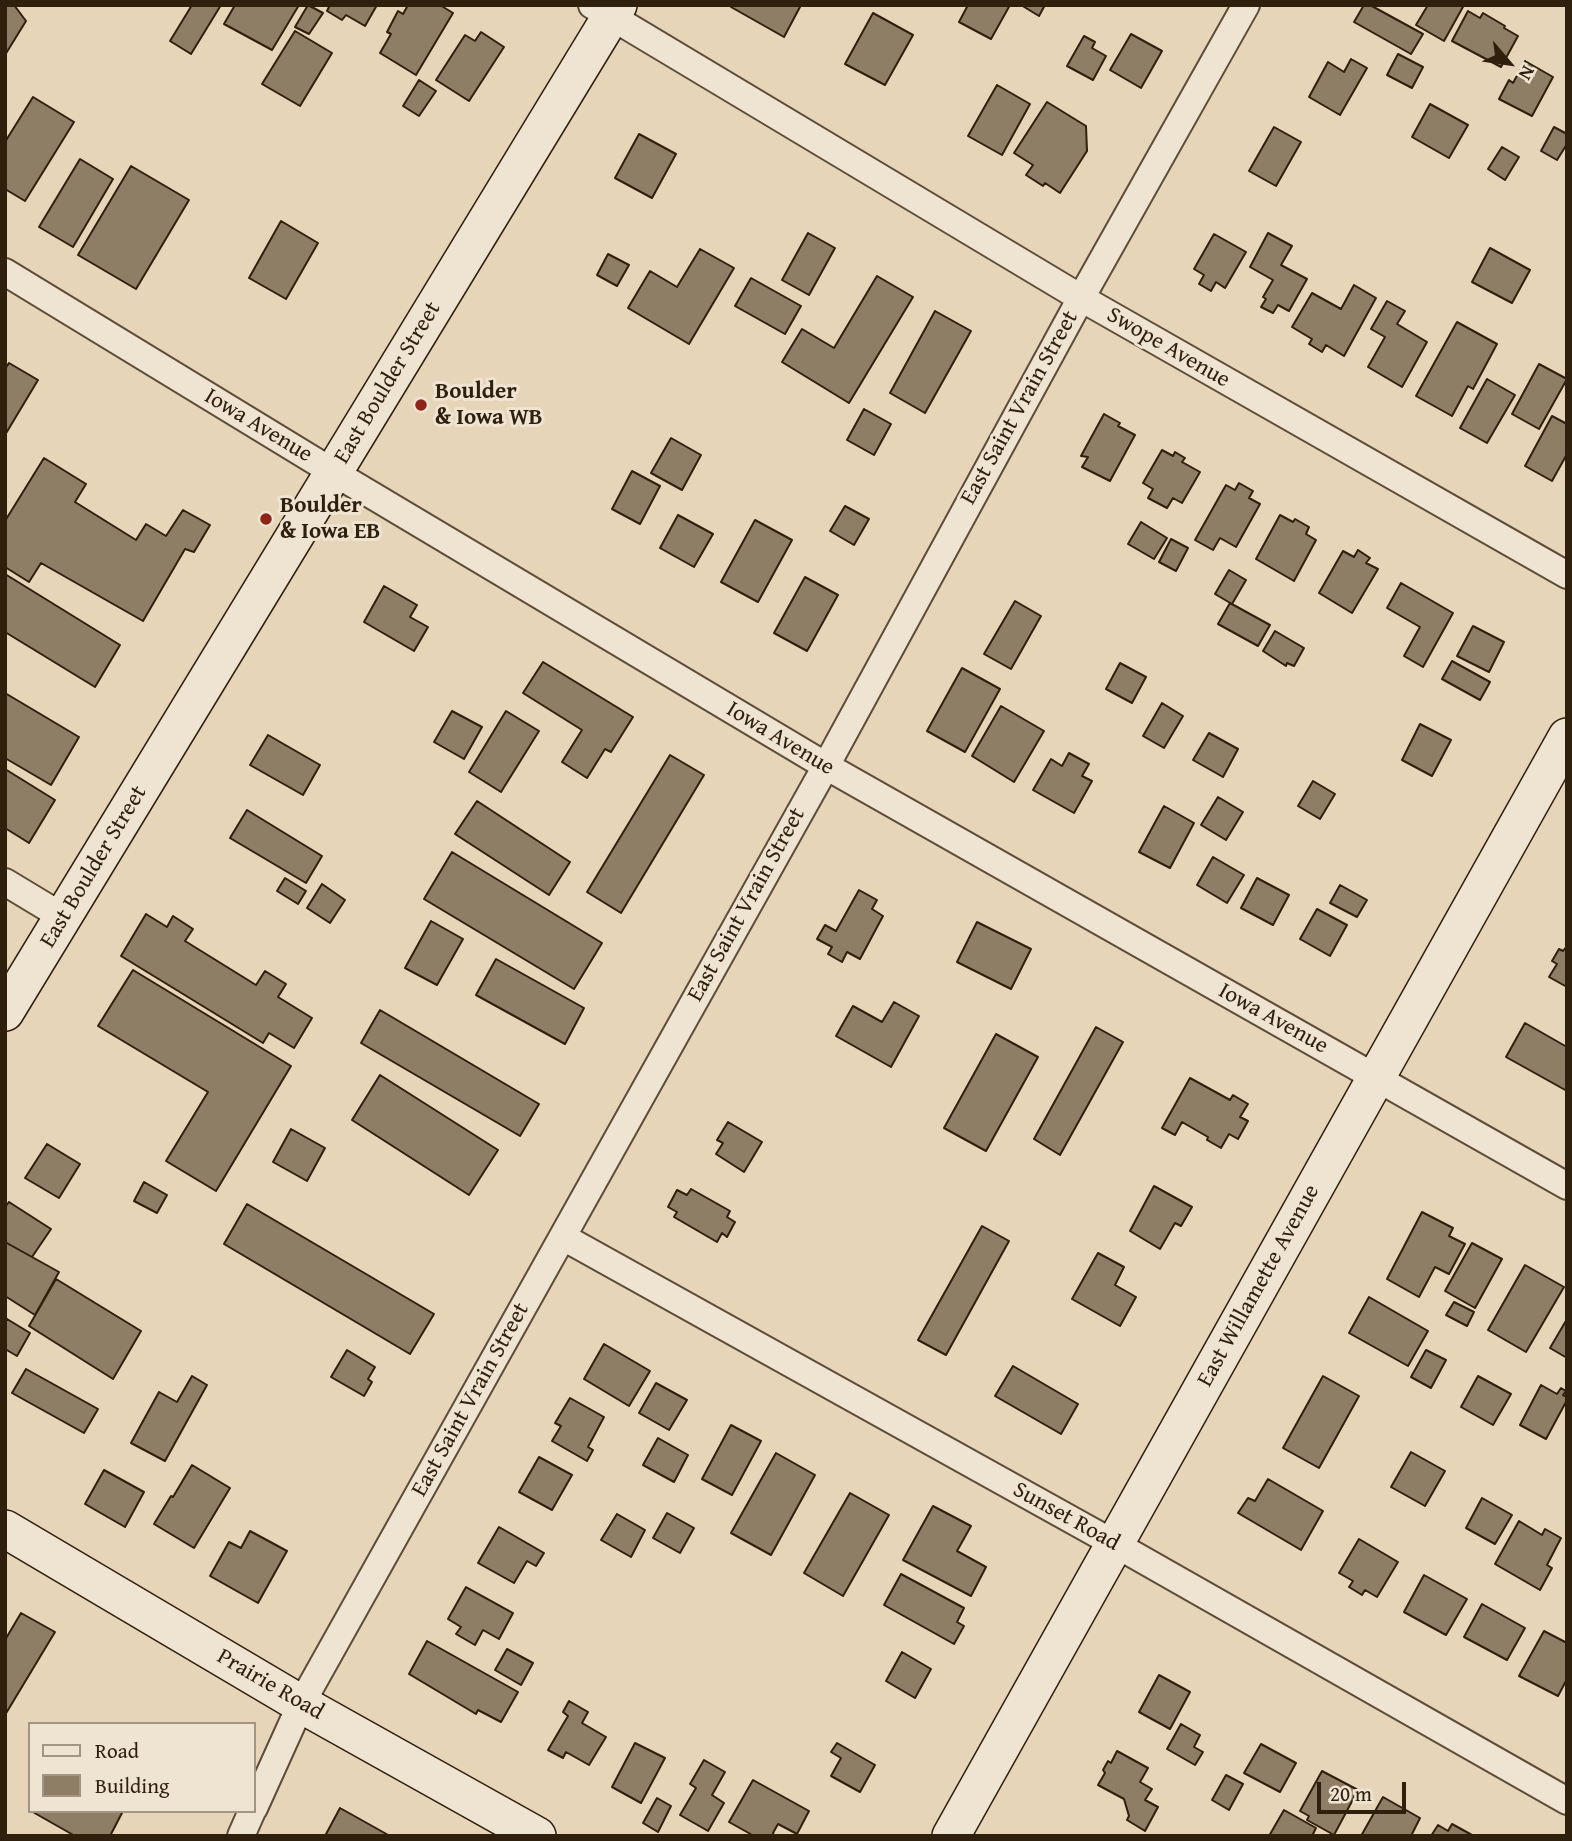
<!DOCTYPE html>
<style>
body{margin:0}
#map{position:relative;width:1572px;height:1841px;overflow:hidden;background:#e7d5b9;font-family:"Gentium Book Plus",serif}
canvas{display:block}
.frame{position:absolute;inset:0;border:7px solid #2f1f0d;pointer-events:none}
.legend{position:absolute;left:28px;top:1722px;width:228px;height:91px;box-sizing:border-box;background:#efe4d2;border:2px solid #a29583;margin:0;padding:9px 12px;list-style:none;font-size:21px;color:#2f1f0d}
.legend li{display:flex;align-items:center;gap:14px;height:35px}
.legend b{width:35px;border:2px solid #a29583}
.north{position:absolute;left:1474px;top:28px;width:70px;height:70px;-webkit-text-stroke:5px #efe4d2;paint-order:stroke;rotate:119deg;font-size:19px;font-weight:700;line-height:28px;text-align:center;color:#2f1f0d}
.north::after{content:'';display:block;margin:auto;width:24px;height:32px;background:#2f1f0d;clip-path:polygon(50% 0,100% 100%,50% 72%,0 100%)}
.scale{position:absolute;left:1317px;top:1782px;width:89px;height:32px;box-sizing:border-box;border:4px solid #2f1f0d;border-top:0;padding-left:9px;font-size:21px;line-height:24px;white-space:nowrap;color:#2f1f0d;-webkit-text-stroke:5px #efe4d2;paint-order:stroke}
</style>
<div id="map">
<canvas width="1572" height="1841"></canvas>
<div class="frame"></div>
<ul class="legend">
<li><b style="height:9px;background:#efe4d2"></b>Road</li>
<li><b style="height:19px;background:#8f7e66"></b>Building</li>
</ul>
<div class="north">N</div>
<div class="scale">20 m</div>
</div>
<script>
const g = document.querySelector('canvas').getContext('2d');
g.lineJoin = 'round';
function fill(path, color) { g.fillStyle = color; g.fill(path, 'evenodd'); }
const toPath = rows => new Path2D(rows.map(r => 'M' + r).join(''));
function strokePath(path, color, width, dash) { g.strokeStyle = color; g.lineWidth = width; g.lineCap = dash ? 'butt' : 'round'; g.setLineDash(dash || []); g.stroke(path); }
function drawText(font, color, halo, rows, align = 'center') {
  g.font = font + ' "Gentium Book Plus",serif'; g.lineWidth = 6; g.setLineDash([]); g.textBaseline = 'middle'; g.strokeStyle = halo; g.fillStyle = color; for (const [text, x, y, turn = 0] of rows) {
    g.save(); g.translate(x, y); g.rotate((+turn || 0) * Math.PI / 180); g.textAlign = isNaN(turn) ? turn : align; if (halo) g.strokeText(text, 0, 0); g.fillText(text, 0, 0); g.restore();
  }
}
const building = toPath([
 [5,5,14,5,26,21,5,55,5,5],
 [192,5,221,5,191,54,170,41,192,5],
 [235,5,299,5,272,50,224,24,235,5],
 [308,5,323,13,309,34,295,27,308,5],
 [330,5,377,5,365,26,346,15,342,20,327,11,330,5],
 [408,5,440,5,453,13,416,75,380,53,391,34,387,32,398,11,403,14,408,5],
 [732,5,801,5,784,37,731,7,732,5],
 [968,5,1010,5,991,39,959,22,968,5],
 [1021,5,1045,5,1039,16,1021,5],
 [1364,5,1370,5,1423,34,1411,54,1354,22,1364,5],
 [1428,5,1464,5,1444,41,1416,25,1428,5],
 [1468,11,1480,18,1483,13,1505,26,1504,28,1518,36,1501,67,1452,41,1468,11],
 [873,13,913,35,885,85,845,64,873,13],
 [295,31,332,53,300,106,262,84,295,31],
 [481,32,504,47,469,101,436,80,465,35,475,41,481,32],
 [1131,34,1162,51,1141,88,1110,70,1131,34],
 [1084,36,1095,42,1092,48,1106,56,1093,80,1067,66,1084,36],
 [1398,54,1423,67,1412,88,1387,75,1398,54],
 [1351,59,1367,68,1340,115,1309,97,1328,62,1344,72,1351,59],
 [1525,61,1553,77,1532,116,1499,99,1509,80,1513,83,1525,61],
 [419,80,436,91,419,116,403,106,419,80],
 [997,85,1030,104,1002,155,968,136,997,85],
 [33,97,74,122,25,201,5,189,5,142,33,97],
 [1047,102,1086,126,1087,151,1060,193,1045,183,1043,186,1026,175,1033,165,1014,153,1047,102],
 [1430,104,1468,125,1449,158,1412,137,1430,104],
 [1274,127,1301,142,1276,186,1249,171,1274,127],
 [1554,127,1567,134,1567,144,1557,160,1541,151,1554,127],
 [639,134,676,154,652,198,615,178,639,134],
 [1502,147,1519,157,1505,180,1488,169,1502,147],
 [80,159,113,179,73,247,39,227,80,159],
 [131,166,189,200,136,289,78,255,131,166],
 [281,221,318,243,286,299,249,278,281,221],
 [808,233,835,248,809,295,782,280,808,233],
 [1268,233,1292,246,1281,265,1307,279,1289,311,1278,305,1273,313,1261,307,1266,299,1263,297,1273,280,1250,267,1268,233],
 [1214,234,1246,252,1225,288,1216,282,1211,291,1199,284,1204,275,1194,269,1214,234],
 [1490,248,1530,270,1512,303,1472,282,1490,248],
 [700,249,734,268,689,344,628,308,650,271,677,287,700,249],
 [608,254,629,265,617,286,597,275,608,254],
 [877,276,913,297,849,403,782,362,802,329,834,348,877,276],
 [751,278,801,306,785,334,735,306,751,278],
 [1354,285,1376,298,1344,356,1326,345,1322,352,1309,344,1312,339,1292,327,1312,293,1341,309,1354,285],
 [1387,301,1405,311,1397,324,1427,342,1402,387,1368,367,1385,337,1371,329,1387,301],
 [935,311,971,331,925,413,890,393,935,311],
 [1457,322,1497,344,1473,389,1468,386,1452,416,1416,396,1457,322],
 [9,363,38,380,5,435,5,369,9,363],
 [1539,364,1567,379,1539,429,1512,414,1539,364],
 [1487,379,1515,395,1487,443,1460,428,1487,379],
 [864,409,891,424,874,455,847,440,864,409],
 [1104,414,1120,423,1118,426,1135,435,1110,481,1082,467,1088,457,1081,456,1104,414],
 [1552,416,1567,424,1567,454,1552,481,1525,466,1552,416],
 [671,438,701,455,682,490,651,473,671,438],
 [1162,450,1173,456,1175,452,1185,458,1182,462,1200,472,1182,503,1173,498,1167,508,1148,498,1153,489,1143,483,1162,450],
 [44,458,86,484,75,502,136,540,146,524,166,536,183,510,210,525,194,552,185,549,143,621,41,563,29,582,5,567,5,521,44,458],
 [632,471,660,486,640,524,612,509,632,471],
 [1239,483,1253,491,1249,498,1260,504,1236,547,1220,538,1213,550,1195,540,1226,485,1235,490,1239,483],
 [845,506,869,519,854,545,830,531,845,506],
 [678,515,713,534,694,567,660,548,678,515],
 [1280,515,1293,522,1295,519,1309,527,1306,534,1316,540,1294,581,1256,559,1280,515],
 [755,520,792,540,758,602,721,582,755,520],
 [1141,522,1167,538,1154,559,1128,544,1141,522],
 [1171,539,1188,548,1176,571,1159,562,1171,539],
 [1358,550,1370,558,1366,563,1378,569,1352,613,1319,593,1343,551,1354,557,1358,550],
 [1229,570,1246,580,1232,604,1215,594,1229,570],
 [5,574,120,645,95,687,5,632,5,574],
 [805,577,838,595,807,651,774,633,805,577],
 [1401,583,1453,613,1423,667,1404,656,1420,627,1387,608,1401,583],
 [384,586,417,605,410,617,428,627,414,651,364,622,384,586],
 [1015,601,1041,616,1011,669,984,654,1015,601],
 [1230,603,1270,625,1258,646,1218,624,1230,603],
 [1473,626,1504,642,1489,672,1457,656,1473,626],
 [1275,631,1304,648,1294,666,1287,663,1286,666,1263,651,1275,631],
 [1452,661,1490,682,1480,700,1442,679,1452,661],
 [543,662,633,717,611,752,605,749,587,778,562,762,582,730,523,693,543,662],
 [1120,663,1146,677,1132,703,1106,689,1120,663],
 [962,668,1000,689,965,752,927,731,962,668],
 [5,693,79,737,51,785,5,758,5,693],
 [1162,703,1183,716,1164,748,1143,736,1162,703],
 [1001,706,1044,731,1014,782,972,756,1001,706],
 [452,711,482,727,464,759,434,742,452,711],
 [506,711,539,731,501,792,469,772,506,711],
 [1420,724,1451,740,1432,776,1402,760,1420,724],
 [1209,733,1238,749,1223,777,1193,760,1209,733],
 [268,735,320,765,303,795,250,765,268,735],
 [1069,753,1089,764,1082,776,1092,781,1074,813,1033,790,1051,759,1062,766,1069,753],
 [670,755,704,775,621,913,587,892,670,755],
 [5,769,55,800,29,843,5,828,5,769],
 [1313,781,1335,794,1320,819,1298,806,1313,781],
 [1218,797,1243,812,1226,840,1201,825,1218,797],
 [477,801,570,862,549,895,455,834,477,801],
 [1164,806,1194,823,1170,868,1139,852,1164,806],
 [247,810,322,856,306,883,230,838,247,810],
 [452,852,602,943,574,989,424,899,452,852],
 [1213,857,1244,875,1227,903,1197,885,1213,857],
 [285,878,306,891,298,904,277,891,285,878],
 [1257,878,1289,895,1273,925,1241,908,1257,878],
 [322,884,345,900,330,923,307,908,322,884],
 [1340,885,1367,900,1357,917,1330,903,1340,885],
 [859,890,877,900,872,909,883,916,860,959,847,952,842,962,828,954,832,947,817,939,825,925,836,931,859,890],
 [1317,909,1347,925,1330,956,1300,939,1317,909],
 [146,914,167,927,173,916,193,929,185,941,256,985,265,971,286,984,278,997,312,1018,294,1048,269,1033,263,1043,121,956,146,914],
 [431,921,463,939,437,985,405,968,431,921],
 [977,922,1031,949,1011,989,957,962,977,922],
 [1567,946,1567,987,1549,977,1557,964,1552,961,1559,949,1563,951,1567,946],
 [496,959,584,1008,565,1044,476,995,496,959],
 [133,970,291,1066,216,1191,166,1161,208,1092,98,1026,133,970],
 [894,1002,919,1016,891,1067,836,1036,853,1006,882,1022,894,1002],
 [380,1010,539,1104,520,1136,361,1043,380,1010],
 [1525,1023,1567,1047,1567,1091,1506,1057,1525,1023],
 [1096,1027,1123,1042,1060,1155,1034,1139,1096,1027],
 [996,1034,1038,1057,986,1151,944,1128,996,1034],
 [380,1075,498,1150,469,1195,352,1120,380,1075],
 [1190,1078,1230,1100,1233,1095,1248,1104,1240,1117,1248,1121,1238,1139,1229,1134,1221,1148,1207,1140,1208,1137,1182,1122,1175,1135,1162,1128,1190,1078],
 [728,1122,762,1142,744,1172,716,1154,723,1143,717,1140,728,1122],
 [291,1129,325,1148,307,1181,273,1162,291,1129],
 [47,1144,80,1164,59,1198,25,1178,47,1144],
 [144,1182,167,1195,157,1213,134,1201,144,1182],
 [1154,1186,1192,1207,1181,1226,1175,1223,1160,1249,1130,1231,1154,1186],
 [691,1189,730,1211,727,1217,735,1222,727,1237,722,1233,717,1242,674,1217,677,1212,668,1207,677,1190,687,1195,691,1189],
 [9,1202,51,1229,32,1257,5,1242,5,1207,9,1202],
 [247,1204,434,1314,410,1354,224,1244,247,1204],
 [1422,1212,1453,1228,1449,1236,1465,1244,1449,1274,1435,1267,1419,1297,1387,1279,1422,1212],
 [982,1226,1009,1241,946,1355,918,1340,982,1226],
 [5,1242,59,1272,35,1315,5,1296,5,1242],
 [1472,1243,1502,1259,1475,1308,1445,1291,1472,1243],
 [1098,1253,1124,1267,1115,1285,1136,1297,1120,1326,1072,1299,1098,1253],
 [1525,1265,1564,1287,1526,1352,1488,1330,1525,1265],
 [56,1279,141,1331,113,1379,29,1326,56,1279],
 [1369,1297,1428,1331,1408,1366,1349,1333,1369,1297],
 [1454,1302,1474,1312,1467,1326,1446,1315,1454,1302],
 [7,1319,30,1333,17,1356,5,1349,5,1323,7,1319],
 [1567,1319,1567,1358,1550,1348,1567,1319],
 [604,1344,650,1371,629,1406,584,1379,604,1344],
 [347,1350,375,1367,368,1379,372,1382,364,1396,331,1377,347,1350],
 [1426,1350,1446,1360,1431,1388,1411,1377,1426,1350],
 [1013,1366,1078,1404,1061,1434,995,1396,1013,1366],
 [26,1369,98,1409,84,1433,12,1393,26,1369],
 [192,1376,207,1385,165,1461,131,1443,159,1392,177,1402,192,1376],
 [1323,1376,1359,1396,1319,1468,1283,1448,1323,1376],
 [1478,1376,1511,1394,1493,1425,1461,1407,1478,1376],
 [656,1383,687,1400,669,1430,639,1413,656,1383],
 [1541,1385,1557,1394,1561,1388,1566,1391,1563,1395,1567,1397,1567,1400,1546,1439,1520,1425,1541,1385],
 [570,1398,604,1417,588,1447,593,1450,587,1461,552,1441,561,1426,555,1423,570,1398],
 [731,1425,761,1441,732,1495,702,1479,731,1425],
 [658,1438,688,1455,674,1482,643,1465,658,1438],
 [1411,1452,1445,1471,1425,1506,1391,1487,1411,1452],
 [776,1453,815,1475,771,1555,731,1533,776,1453],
 [539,1457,572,1475,552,1510,519,1492,539,1457],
 [192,1465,230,1488,194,1548,154,1524,171,1496,173,1497,192,1465],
 [104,1470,144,1492,125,1527,85,1504,104,1470],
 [1268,1479,1323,1511,1301,1550,1238,1513,1248,1498,1255,1501,1268,1479],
 [850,1493,889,1515,843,1596,804,1573,850,1493],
 [1482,1498,1512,1515,1495,1544,1466,1528,1482,1498],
 [933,1506,971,1526,957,1551,986,1567,971,1596,903,1560,933,1506],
 [667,1513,694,1528,680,1553,653,1538,667,1513],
 [617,1514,645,1530,631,1557,601,1540,617,1514],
 [1519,1521,1542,1535,1545,1529,1561,1538,1547,1565,1552,1568,1540,1590,1495,1564,1519,1521],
 [499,1527,544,1553,536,1566,527,1561,514,1583,478,1563,499,1527],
 [250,1531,287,1551,258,1603,210,1576,229,1542,241,1548,250,1531],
 [1359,1539,1398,1562,1377,1597,1365,1590,1362,1595,1349,1587,1353,1581,1339,1573,1359,1539],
 [901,1574,964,1608,957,1622,964,1626,954,1644,884,1605,901,1574],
 [1424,1575,1467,1599,1446,1635,1404,1612,1424,1575],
 [466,1587,513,1613,499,1639,483,1630,475,1645,456,1634,461,1627,448,1619,466,1587],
 [1482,1604,1525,1628,1507,1660,1464,1637,1482,1604],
 [21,1613,55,1632,5,1715,5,1640,21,1613],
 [1544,1631,1567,1643,1567,1679,1558,1696,1519,1676,1544,1631],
 [427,1641,518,1692,501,1722,478,1710,476,1714,409,1674,427,1641],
 [507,1649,533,1663,521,1685,495,1670,507,1649],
 [902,1652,931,1669,915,1698,886,1681,902,1652],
 [1159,1675,1190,1692,1170,1729,1139,1712,1159,1675],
 [569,1701,588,1712,582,1723,606,1737,589,1765,566,1752,563,1758,548,1750,568,1716,563,1712,569,1701],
 [1181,1724,1200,1735,1194,1747,1203,1752,1195,1765,1167,1749,1181,1724],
 [635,1743,665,1758,641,1803,612,1787,635,1743],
 [837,1743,875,1765,860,1792,831,1776,841,1758,831,1752,837,1743],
 [1261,1744,1296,1763,1280,1792,1244,1773,1261,1744],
 [1117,1751,1148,1768,1140,1782,1152,1789,1145,1800,1158,1807,1145,1831,1127,1820,1129,1816,1124,1799,1098,1785,1105,1773,1103,1770,1108,1761,1111,1763,1117,1751],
 [704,1760,725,1772,712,1795,724,1803,708,1831,680,1815,696,1788,690,1784,704,1760],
 [1322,1771,1358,1790,1334,1835,1307,1820,1309,1816,1300,1811,1322,1771],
 [1226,1775,1243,1784,1229,1810,1212,1800,1226,1775],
 [753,1780,809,1811,797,1834,778,1824,773,1833,774,1836,754,1836,729,1822,753,1780],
 [1383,1797,1420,1818,1411,1836,1361,1836,1383,1797],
 [657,1798,671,1806,658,1832,643,1823,657,1798],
 [340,1808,390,1836,325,1836,340,1808],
 [1284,1810,1316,1828,1312,1836,1269,1836,1284,1810],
 [31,1811,123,1811,110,1836,75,1836,31,1811],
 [1452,1824,1472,1835,1431,1836,1438,1825,1448,1831,1452,1824]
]);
const street = toPath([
 [592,5,1081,298,1567,575],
 [5,272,333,472,826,766,1567,1186],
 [5,882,63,917],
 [563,1237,1115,1544,1567,1801],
 [254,1808,301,1704,826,766,1081,298,1246,5],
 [241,1836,252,1811]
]);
const secondary = toPath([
 [5,1012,618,5],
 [5,1529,301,1704,537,1836],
 [951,1836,1567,737]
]);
const markers = [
 [421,405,7,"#8f2418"],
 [266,519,7,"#8f2418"]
];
const streetNames = [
 ["Swope Avenue",1168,348,30],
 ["East Boulder Street",388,383,-59],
 ["East Saint Vrain Street",1020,408,-61],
 ["Iowa Avenue",258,426,31],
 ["Iowa Avenue",780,739,31],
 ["East Boulder Street",94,867,-59],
 ["East Saint Vrain Street",747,905,-61],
 ["Iowa Avenue",1273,1019,29],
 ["East Willamette Avenue",1259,1286,-61],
 ["East Saint Vrain Street",471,1400,-61],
 ["Sunset Road",1066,1517,29],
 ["Prairie Road",270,1685,30]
];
const poiNames = [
 ["Boulder",435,392],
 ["& Iowa WB",435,418],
 ["Boulder",280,506],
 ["& Iowa EB",280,532]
];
fill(building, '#8f7e66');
strokePath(building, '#2f1f0d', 2);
strokePath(street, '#5d4c38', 30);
strokePath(secondary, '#2f1f0d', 40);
strokePath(street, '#efe4d2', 26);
strokePath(secondary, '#efe4d2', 37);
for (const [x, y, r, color] of markers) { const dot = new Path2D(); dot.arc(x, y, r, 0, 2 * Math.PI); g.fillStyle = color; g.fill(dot); strokePath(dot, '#efe4d2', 2.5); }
drawText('23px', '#2f1f0d', '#efe4d2', streetNames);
drawText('bold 23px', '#2f1f0d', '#efe4d2', poiNames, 'left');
</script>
